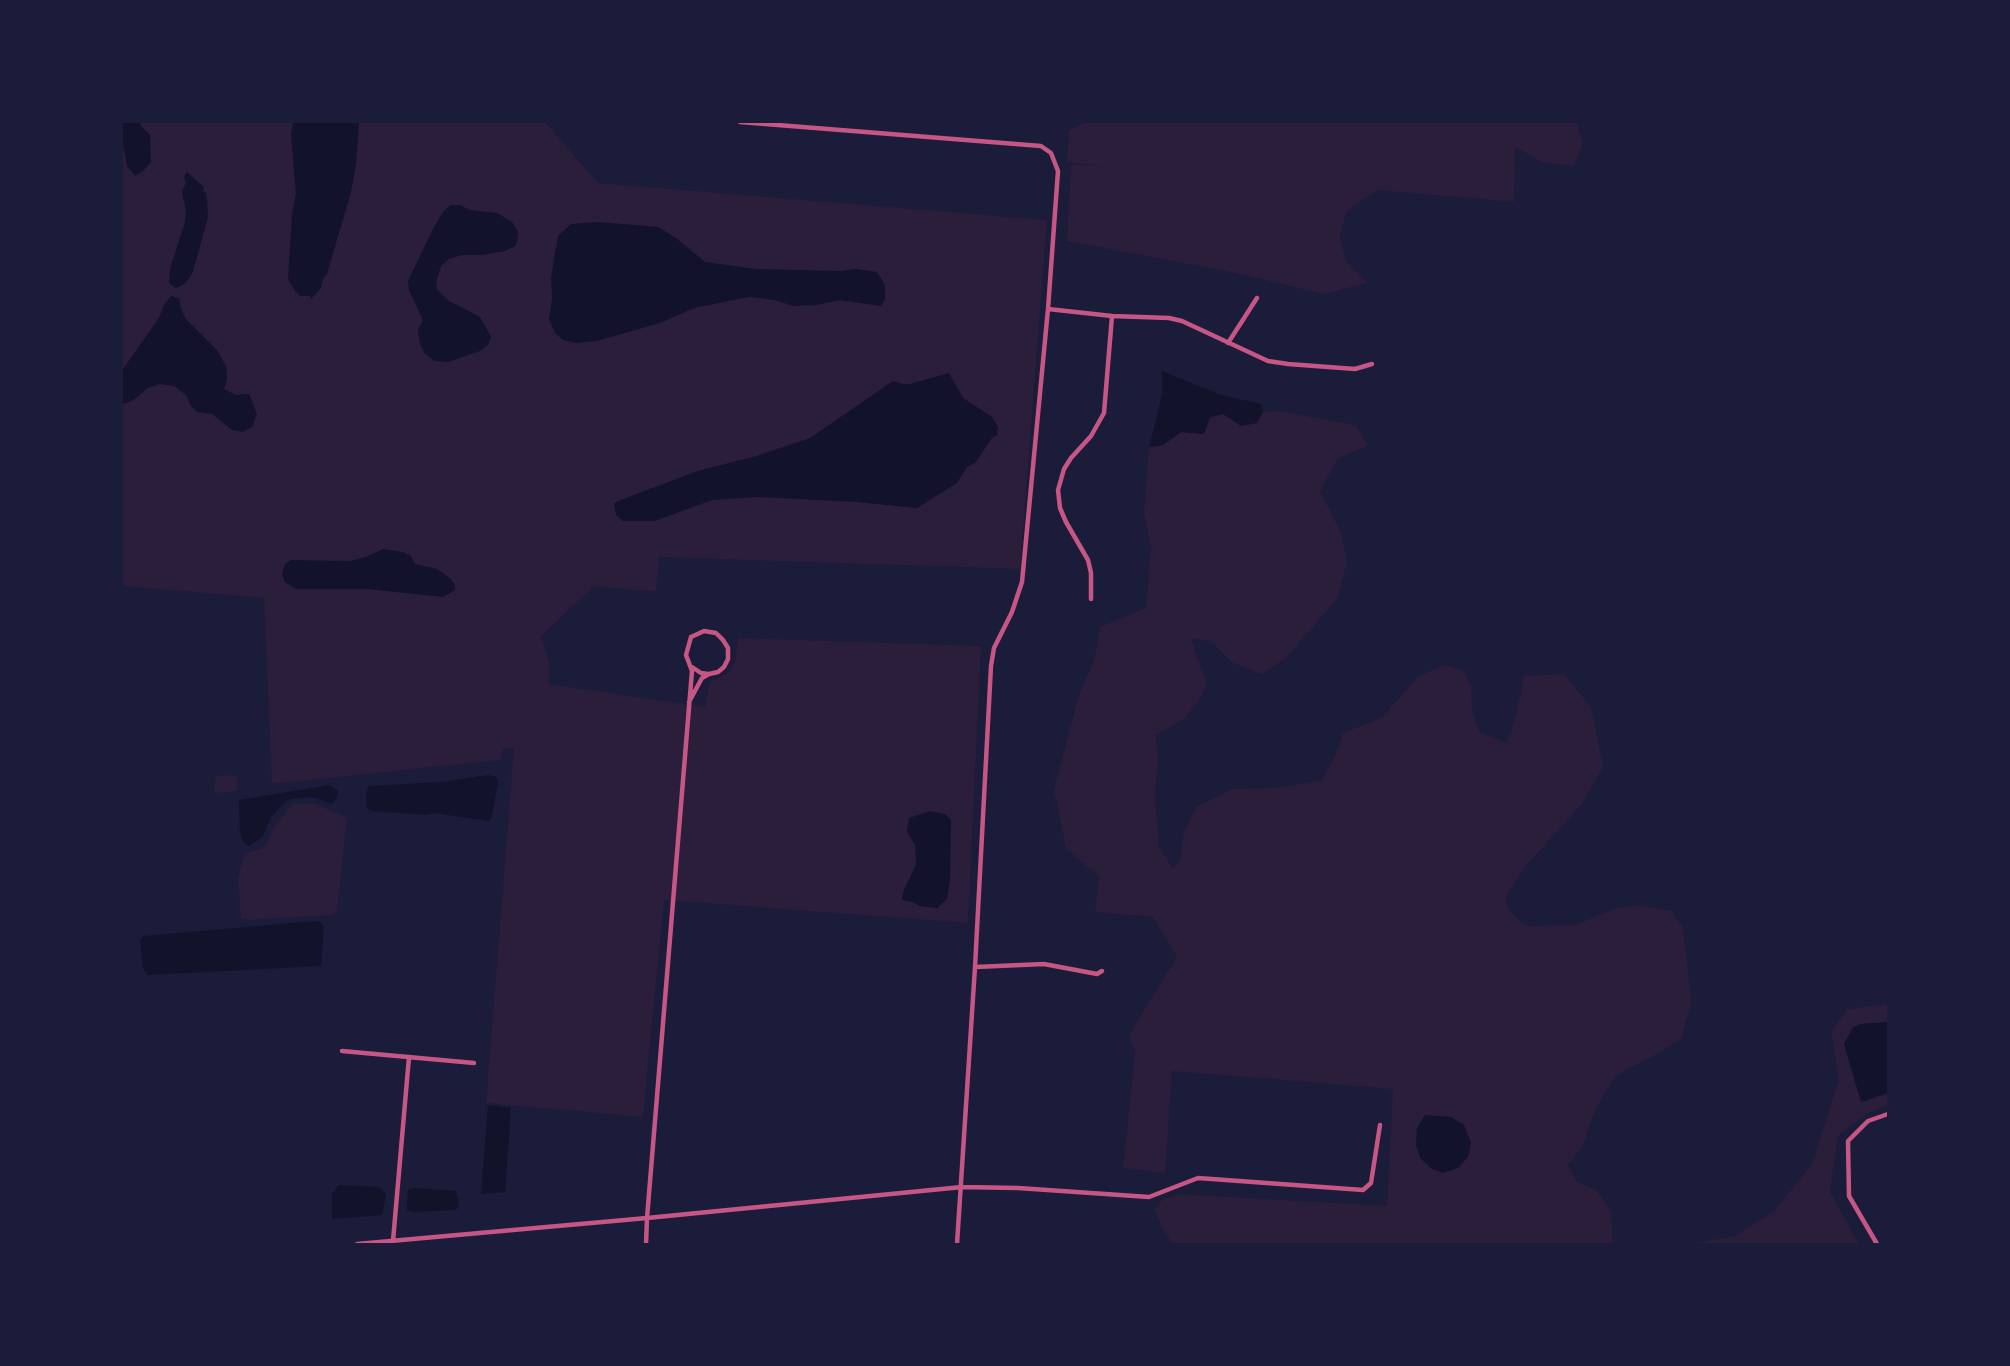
<!DOCTYPE html>
<style>
body{margin:0}
#map{position:relative;width:2010px;height:1366px;overflow:hidden;background:#1b1b3a;font-family:Overpass,sans-serif}
canvas{display:block}
.frame{position:absolute;inset:0;border:123px solid #1b1b3a;pointer-events:none}
</style>
<div id="map">
<canvas width="2010" height="1366"></canvas>
<div class="frame"></div>
</div>
<script>
const g = document.querySelector('canvas').getContext('2d');
g.lineJoin = 'round';
function fill(path, color) { g.fillStyle = color; g.fill(path, 'evenodd'); }
const toPath = rows => new Path2D(rows.map(r => 'M' + r).join(''));
function strokePath(path, color, width, dash) { g.strokeStyle = color; g.lineWidth = width; g.lineCap = dash ? 'butt' : 'round'; g.setLineDash(dash || []); g.stroke(path); }
const green = toPath([
 [122,122,545,122,598,183,1047,220,1020,569,659,557,656,592,594,586,541,636,549,663,549,684,705,707,709,683,728,673,735,663,738,638,981,646,968,923,664,900,643,1117,486,1103,514,748,503,749,500,760,272,784,264,598,122,586],
 [1085,122,1576,122,1583,142,1574,166,1542,162,1515,147,1514,202,1377,190,1346,212,1340,238,1346,261,1368,283,1323,294,1236,273,1067,241,1071,164,1109,167,1067,162,1069,131],
 [1279,411,1356,425,1368,446,1338,458,1320,491,1341,533,1347,562,1337,599,1286,658,1262,674,1233,663,1211,641,1191,639,1207,684,1200,699,1184,719,1156,735,1158,759,1155,797,1159,846,1173,869,1180,861,1184,832,1197,806,1233,789,1278,788,1322,780,1336,754,1343,733,1381,718,1419,676,1444,665,1463,670,1471,685,1472,710,1479,732,1507,743,1517,712,1524,676,1564,674,1591,707,1603,767,1582,804,1524,868,1505,898,1509,910,1526,926,1575,925,1614,909,1637,905,1672,911,1683,928,1688,969,1691,1004,1681,1039,1657,1054,1618,1074,1602,1097,1592,1118,1583,1146,1568,1165,1577,1182,1596,1190,1611,1211,1613,1244,1173,1244,1162,1229,1155,1209,1162,1200,1179,1194,1387,1206,1393,1089,1172,1071,1165,1173,1123,1168,1135,1052,1129,1035,1177,957,1152,916,1126,915,1095,912,1099,877,1066,848,1054,790,1078,698,1094,661,1100,627,1146,608,1151,547,1144,513,1149,447,1163,445,1181,432,1204,434,1210,418,1223,414,1257,423,1263,412],
 [234,775,237,777,237,791,217,793,214,791,216,776],
 [293,804,316,804,347,818,337,911,332,915,251,920,241,919,238,878,245,853,264,848,276,824],
 [1888,1004,1888,1022,1861,1024,1861,1102,1888,1093,1888,1105,1868,1113,1838,1136,1830,1192,1859,1244,1689,1244,1735,1236,1774,1211,1812,1164,1839,1080,1831,1032,1847,1009]
]);
const water = toPath([
 [122,122,140,122,141,126,150,135,151,162,143,171,135,176,127,166,122,138],
 [293,122,359,122,356,164,351,192,327,274,323,279,321,288,311,299,310,296,300,296,295,291,288,279,292,214,296,194,291,134],
 [187,172,204,187,203,191,206,193,207,199,208,217,193,272,186,283,176,288,169,283,170,269,185,222,186,211,182,192,186,182,184,177],
 [450,205,460,205,470,210,497,213,512,222,518,232,517,242,515,246,505,251,482,255,462,255,449,259,441,266,436,282,437,290,449,301,480,317,491,337,488,345,480,351,448,362,435,361,425,354,420,344,418,330,423,320,409,290,408,281,433,229,443,212],
 [599,222,658,227,676,238,705,262,756,269,840,271,855,269,877,272,885,285,885,299,881,306,839,300,817,305,793,306,775,300,749,297,694,308,660,323,597,341,576,343,563,340,555,333,549,319,552,298,551,277,558,236,571,224],
 [171,296,179,298,181,308,185,318,217,350,226,366,227,379,224,389,236,395,249,394,257,414,252,427,242,432,232,430,212,414,197,412,190,405,186,395,174,386,160,384,148,388,135,399,125,404,122,402,123,369,159,318,164,305],
 [1162,371,1221,395,1261,404,1263,412,1257,423,1241,426,1223,414,1210,417,1204,434,1181,432,1163,445,1149,447,1156,421,1162,393],
 [949,373,963,398,992,417,998,427,997,435,992,438,975,463,967,467,957,483,917,508,856,502,758,497,712,500,655,521,623,521,616,515,614,503,631,496,698,471,756,456,810,438,893,381,903,384,910,384],
 [383,549,403,552,411,556,415,564,437,569,450,578,455,585,455,590,443,597,367,589,296,589,285,582,282,574,285,564,291,560,350,561,366,557],
 [488,775,496,777,498,781,492,816,489,821,434,813,427,815,371,811,367,808,366,792,369,786,442,782],
 [330,785,338,791,337,797,332,804,312,797,291,799,285,802,271,817,262,838,248,846,243,842,240,833,239,800],
 [930,811,945,814,951,820,950,880,947,899,937,908,920,906,912,902,902,900,903,892,916,865,915,845,907,832,909,818],
 [315,921,320,922,324,927,321,966,147,975,143,968,140,940,144,936],
 [1888,1022,1888,1093,1861,1102,1844,1044,1853,1027,1861,1024],
 [488,1105,511,1108,505,1192,481,1194],
 [1425,1115,1451,1117,1464,1125,1471,1143,1468,1157,1458,1168,1443,1173,1432,1169,1420,1158,1416,1145,1417,1128],
 [338,1185,379,1187,386,1194,382,1215,332,1219,332,1194],
 [413,1188,456,1191,459,1206,456,1210,413,1212,407,1210,408,1190]
]);
const minor = toPath([
 [740,122,1041,146,1051,153,1058,171,1048,309,1022,582,1012,612,994,648,991,666,975,967,957,1244],
 [1048,309,1112,316,1169,318,1182,321,1268,361,1288,364,1355,369,1372,364],
 [1228,343,1257,298],
 [1091,599,1091,573,1088,560,1066,522,1060,508,1058,490,1064,469,1071,458,1091,436,1104,413,1112,316],
 [692,667,701,673,708,674],
 [975,967,1044,964,1097,974,1102,971],
 [342,1051,474,1063],
 [393,1241,409,1057],
 [357,1244,647,1218,962,1187,1018,1188,1149,1197,1198,1178,1363,1190,1371,1183,1380,1125],
 [646,1244,647,1218,692,671,686,655,691,637,704,631,716,633,723,640,728,648,728,659,724,667,718,672,709,674,702,678,689,702],
 [1877,1244,1849,1196,1848,1141,1868,1121,1888,1114]
]);
fill(green, '#2a1e3b');
fill(water, '#12122b');
strokePath(minor, '#c65784', 4.5);
</script>
